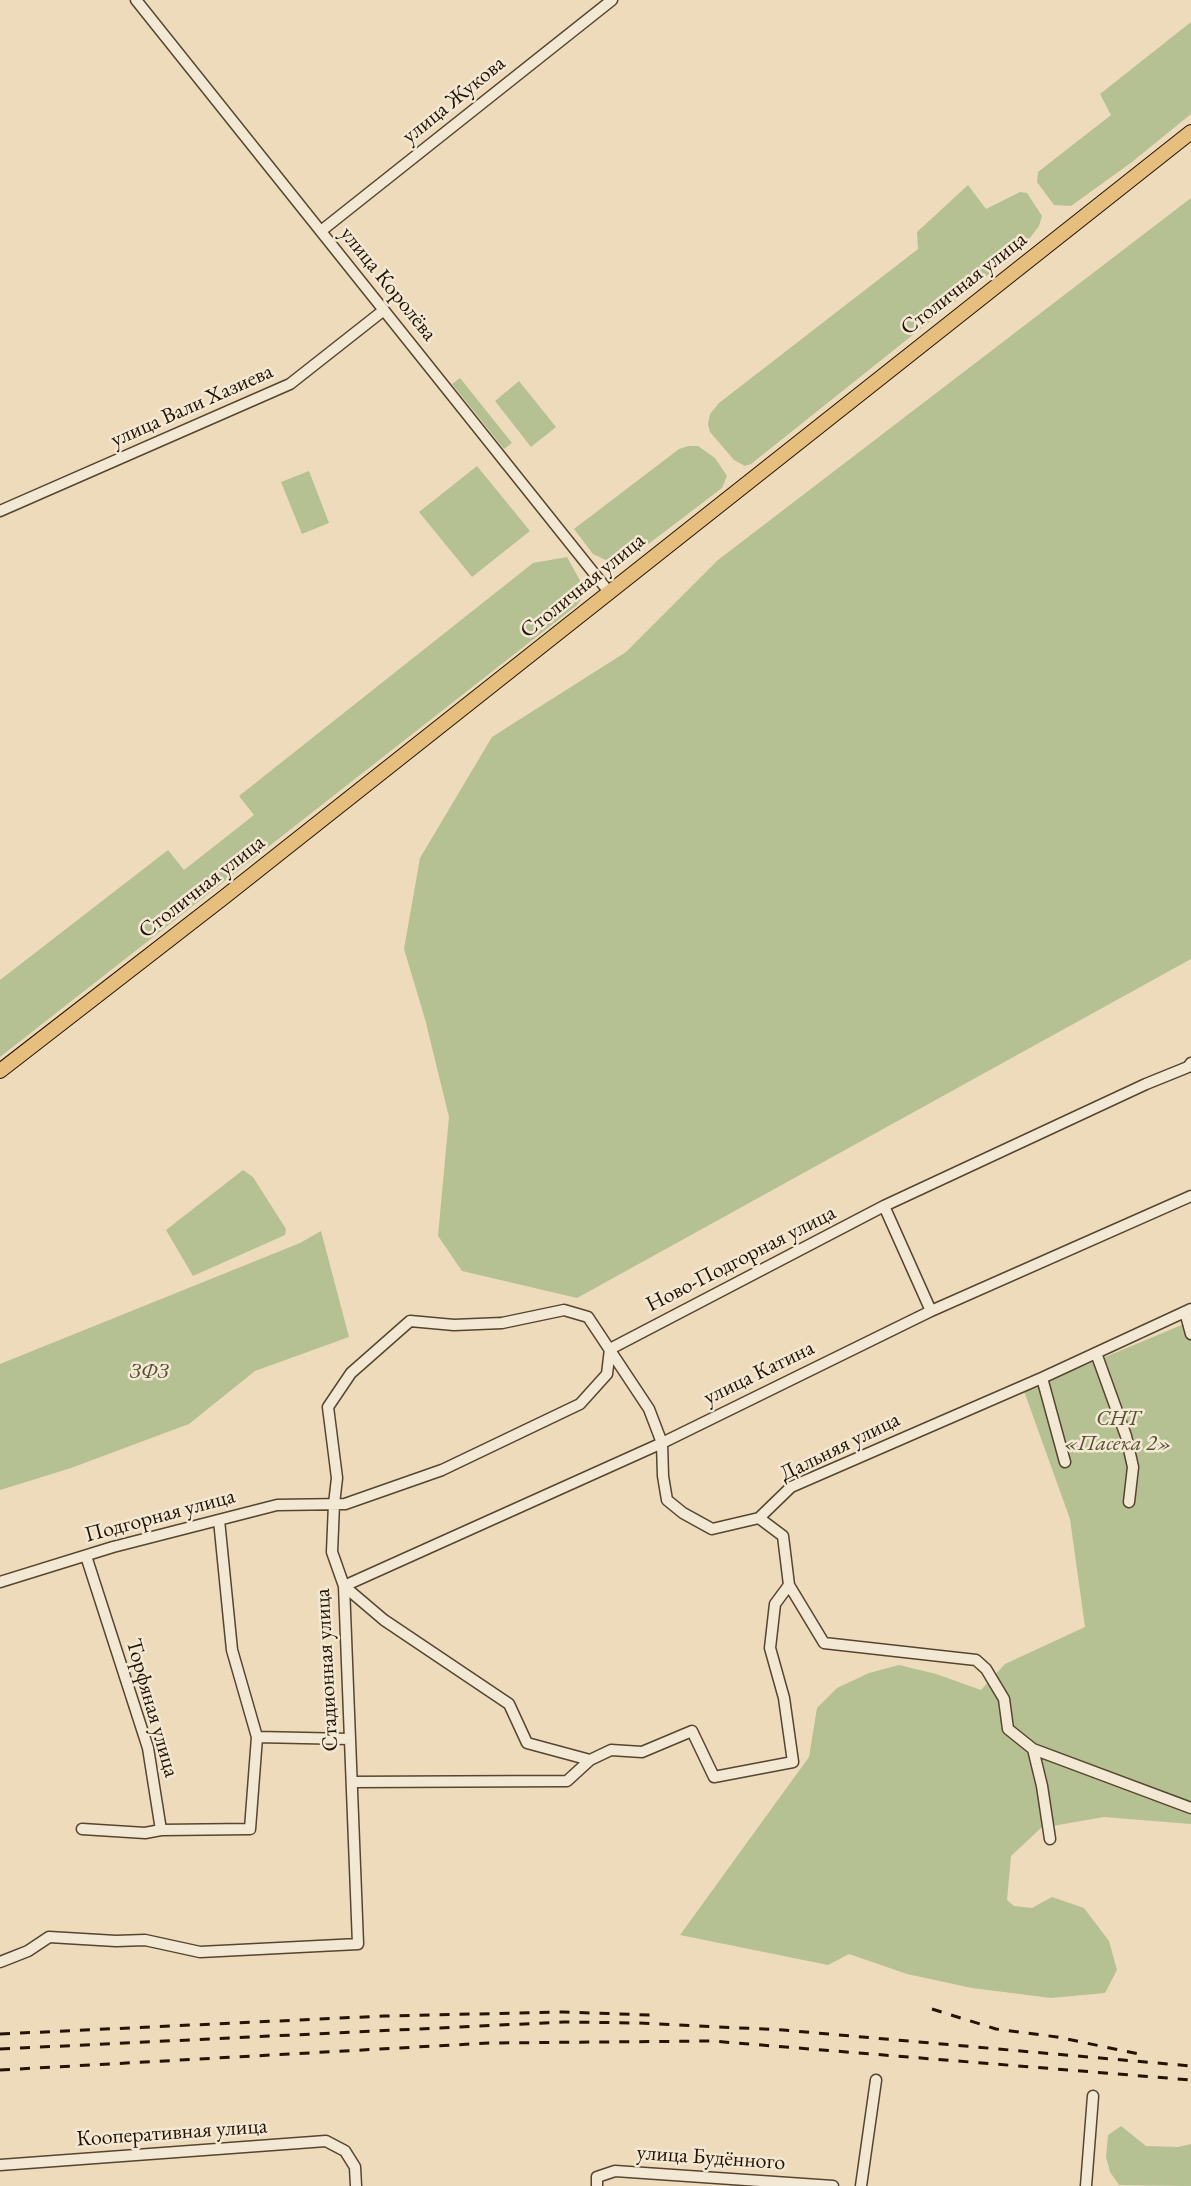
<!DOCTYPE html>
<meta charset="utf-8">
<style>
body{margin:0}
canvas{display:block;background:#eddbbc}
</style>
<canvas width="1191" height="2186"></canvas>
<script>
const g = document.querySelector('canvas').getContext('2d');
g.lineJoin = 'round';
function fill(path, color) { g.fillStyle = color; g.fill(path, 'evenodd'); }
const toPath = rows => new Path2D(rows.map(r => 'M' + r).join(''));
function strokePath(path, color, width, dash) { g.strokeStyle = color; g.lineWidth = width; g.lineCap = dash ? 'butt' : 'round'; g.setLineDash(dash || []); g.stroke(path); }
function drawText(font, color, halo, rows, align = 'center') {
  g.font = font + ' "EB Garamond",serif'; g.lineWidth = 5; g.setLineDash([]); g.textBaseline = 'middle'; g.strokeStyle = halo; g.fillStyle = color; for (const [text, x, y, turn = 0] of rows) {
    g.save(); g.translate(x, y); g.rotate((+turn || 0) * Math.PI / 180); g.textAlign = isNaN(turn) ? turn : align; if (halo) g.strokeText(text, 0, 0); g.fillText(text, 0, 0); g.restore();
  }
}
const green = toPath([
 [1191,22,1191,114,1132,162,1071,206,1054,205,1037,182,1038,172,1111,115,1100,94],
 [968,185,986,209,1020,192,1027,193,1042,216,1039,226,1023,247,751,464,745,466,734,460,710,432,708,424,710,414,719,403,918,249,917,232],
 [1191,198,1191,959,577,1298,462,1271,438,1236,449,1117,425,1019,404,949,420,858,492,737,626,652,718,560],
 [460,378,512,443,504,449,452,384],
 [519,381,556,427,531,447,495,401],
 [688,446,698,446,715,458,727,476,722,488,630,558,610,562,593,554,574,529,679,449],
 [477,466,530,531,472,577,419,512],
 [309,471,329,523,302,534,281,482],
 [567,557,583,586,582,598,577,605,0,1057,0,980,168,850,184,870,254,815,239,796,533,563],
 [243,1170,253,1177,286,1229,285,1235,193,1276,166,1230],
 [321,1231,349,1337,255,1371,189,1424,71,1468,0,1490,0,1364,300,1243],
 [1191,1321,1191,1824,1104,1817,1041,1828,1011,1856,1007,1900,1014,1906,1032,1908,1052,1897,1084,1908,1109,1941,1117,1970,1105,1993,1051,1998,972,1988,907,1974,849,1954,828,1965,680,1935,809,1757,817,1708,837,1688,869,1673,899,1665,936,1674,981,1690,1005,1664,1085,1627,1070,1519,1024,1391],
 [1121,2126,1146,2146,1178,2147,1191,2144,1191,2186,1119,2185,1110,2172,1106,2157,1108,2135]
]);
const minor = toPath([
 [136,0,609,592],
 [321,231,612,0],
 [0,511,290,384,384,310],
 [884,1206,931,1311],
 [1185,1312,1191,1334],
 [610,1349,884,1206,1146,1084,1188,1067,1191,1063],
 [1096,1353,1126,1436,1133,1467,1129,1502],
 [1042,1378,1065,1462],
 [759,1518,783,1536,789,1585],
 [0,1582,113,1547,277,1505,345,1504,442,1470,580,1404,607,1374,610,1349],
 [257,1737,350,1739],
 [1033,1749,1191,1808],
 [590,1760,527,1743,509,1704,384,1620,344,1586,662,1443,931,1311,1191,1196],
 [352,1782,567,1781,590,1760,611,1750,642,1752,692,1731,714,1777,793,1762,784,1698,770,1648,775,1604,789,1585,824,1643,976,1660,986,1669,1004,1699,1008,1729,1033,1749,1042,1786,1050,1839],
 [82,1829,145,1833,161,1830,148,1748,86,1556],
 [161,1830,250,1829,257,1737,232,1650,219,1520],
 [0,1962,28,1951,49,1937,116,1941,145,1940,200,1952,358,1944,344,1586,332,1552,334,1504,337,1478,328,1407,351,1373,410,1321,454,1325,502,1323,564,1310,588,1317,649,1409,662,1443,663,1476,667,1500,683,1513,712,1529,759,1518,791,1487,1044,1377,1191,1309],
 [0,2165,326,2141,345,2151,355,2167,356,2186],
 [597,2186,597,2177,615,2171,833,2186],
 [861,2186,876,2080],
 [1086,2186,1093,2096]
]);
const major = toPath([
 [0,1071,223,898,1191,132]
]);
const rail = toPath([
 [932,2009,996,2029,1057,2037,1144,2055],
 [0,2034,384,2016,564,2012,650,2015],
 [0,2049,564,2022,638,2023,783,2030,1191,2066],
 [0,2070,489,2043,712,2041,1191,2080]
]);
const streetNames = [
 ["улица Жукова",454,100,-39],
 ["улица Королёва",388,284,51],
 ["Столичная улица",964,284,-38],
 ["улица Вали Хазиева",192,406,-24],
 ["Столичная улица",583,586,-39],
 ["Столичная улица",202,887,-38],
 ["Ново-Подгорная улица",741,1259,-27],
 ["улица Катина",759,1373,-26],
 ["Дальняя улица",840,1447,-26],
 ["Подгорная улица",160,1516,-15],
 ["Стадионная улица",327,1670,-93],
 ["Торфяная улица",152,1708,74],
 ["Кооперативная улица",172,2133,-4],
 ["улица Будённого",711,2158,4]
];
const parkNames = [
 ["ЗФЗ",149,1372],
 ["СНТ",1118,1419],
 ["«Пасека 2»",1118,1444]
];
fill(green, '#b5c192');
strokePath(minor, '#56452f', 13);
strokePath(major, '#231300', 16);
strokePath(minor, '#f3e8d3', 10);
strokePath(major, '#e6be7e', 14);
strokePath(rail, '#231300', 3, [10, 10]);
drawText('22px', '#231300', '#f3e8d3', streetNames);
drawText('italic 22px', '#565033', '#f3e8d3', parkNames);
</script>
